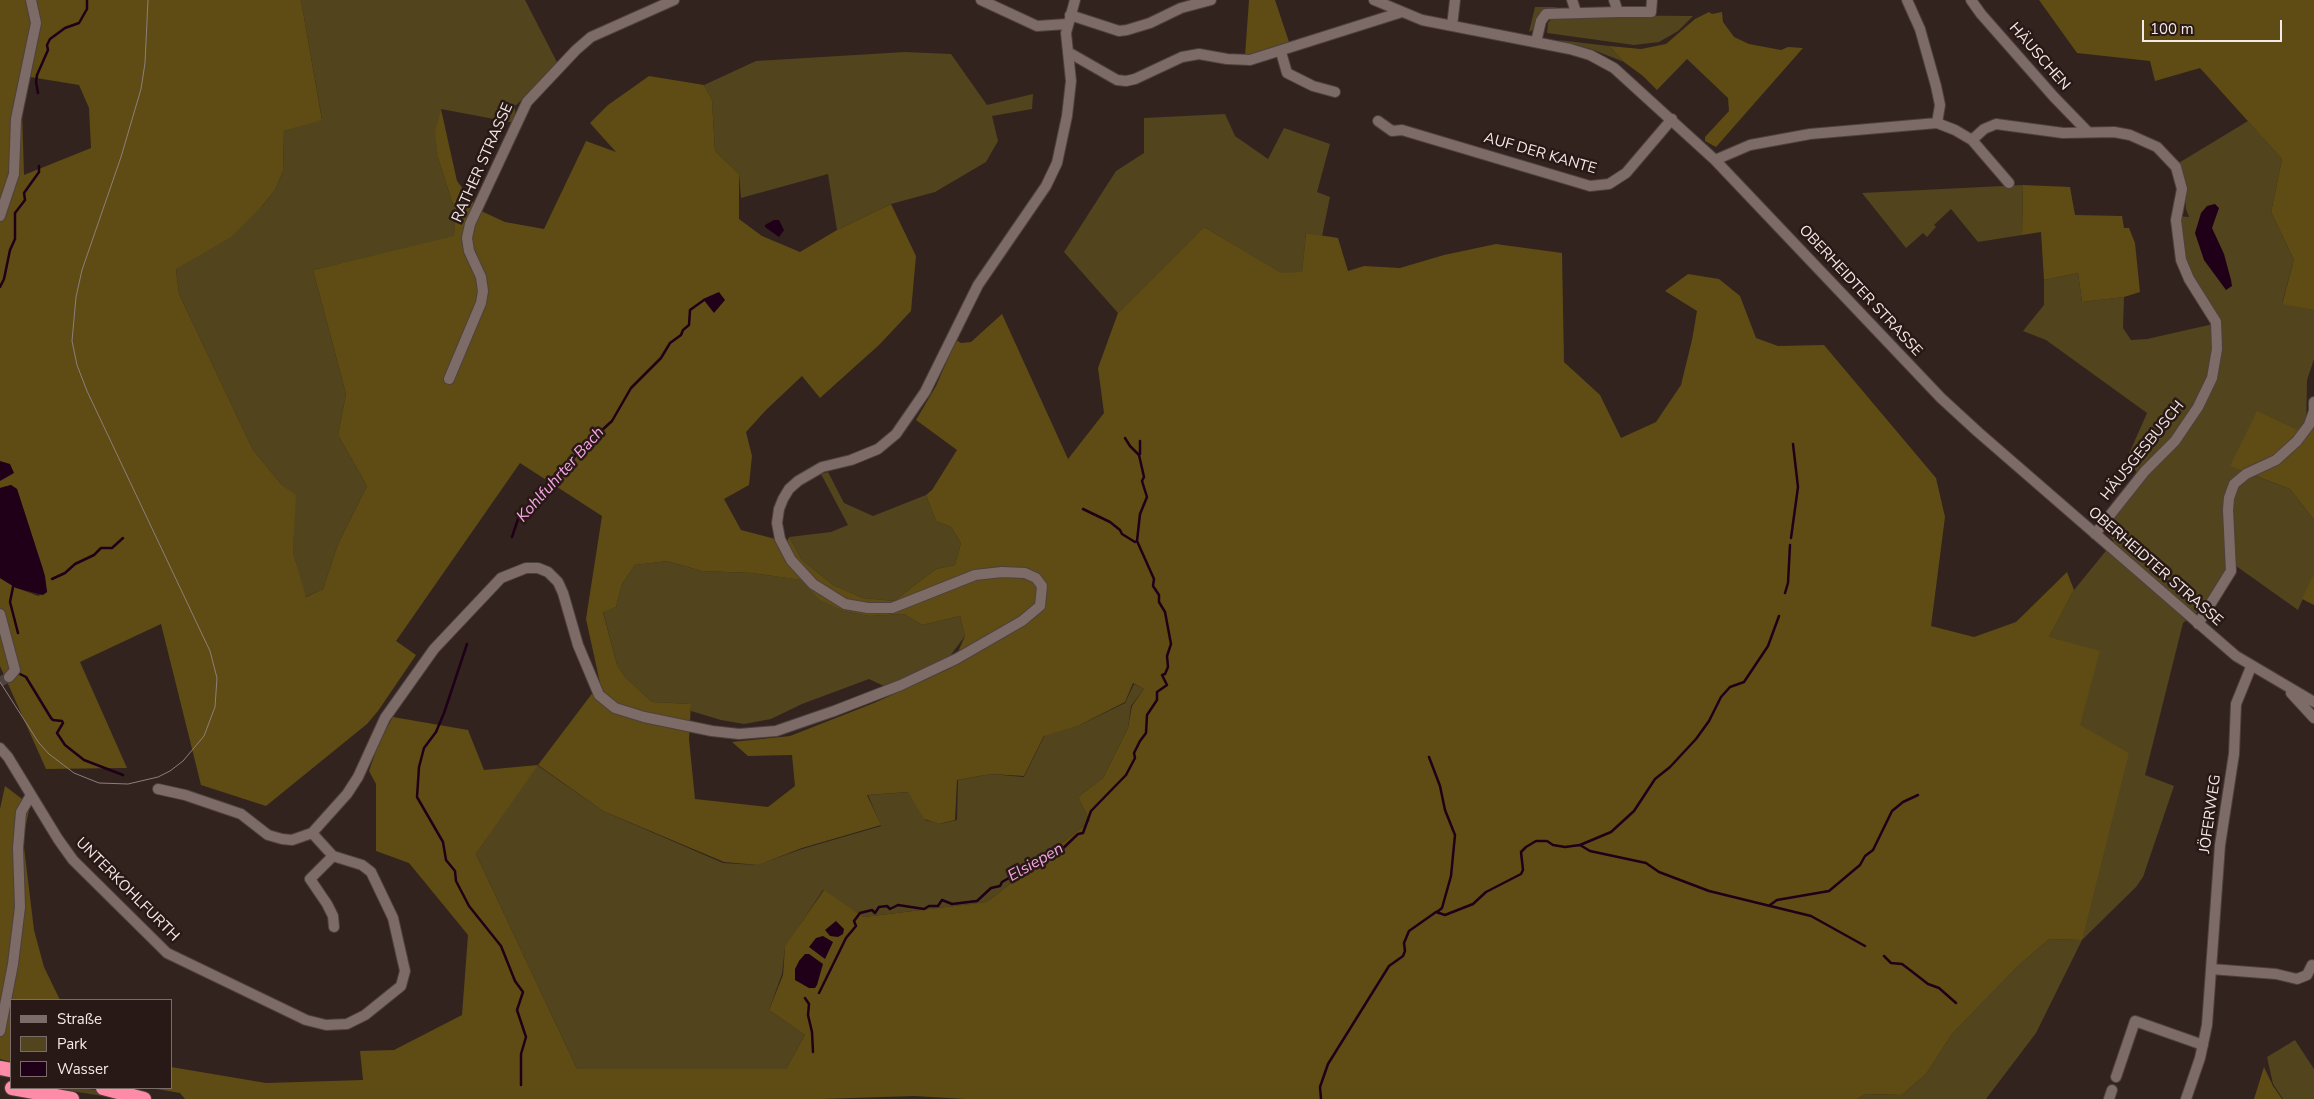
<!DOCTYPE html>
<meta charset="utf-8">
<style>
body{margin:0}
#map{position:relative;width:2314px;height:1099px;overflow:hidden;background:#32231f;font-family:"Nunito Sans",sans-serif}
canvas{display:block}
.legend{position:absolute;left:10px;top:999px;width:162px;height:90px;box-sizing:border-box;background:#281916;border:1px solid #796c69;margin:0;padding:6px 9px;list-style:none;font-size:15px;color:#f3e9e6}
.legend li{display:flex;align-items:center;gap:10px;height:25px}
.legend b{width:25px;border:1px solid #796c69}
.scale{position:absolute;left:2142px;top:20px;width:140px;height:22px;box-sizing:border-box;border:2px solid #f3e9e6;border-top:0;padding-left:6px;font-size:15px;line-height:18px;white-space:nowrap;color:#f3e9e6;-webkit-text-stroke:4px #281916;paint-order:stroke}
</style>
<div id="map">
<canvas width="2314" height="1099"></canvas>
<ul class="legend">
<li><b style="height:6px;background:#7d6b67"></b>Straße</li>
<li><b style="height:14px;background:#52441d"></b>Park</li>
<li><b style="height:14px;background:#1f0018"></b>Wasser</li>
</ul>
<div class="scale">100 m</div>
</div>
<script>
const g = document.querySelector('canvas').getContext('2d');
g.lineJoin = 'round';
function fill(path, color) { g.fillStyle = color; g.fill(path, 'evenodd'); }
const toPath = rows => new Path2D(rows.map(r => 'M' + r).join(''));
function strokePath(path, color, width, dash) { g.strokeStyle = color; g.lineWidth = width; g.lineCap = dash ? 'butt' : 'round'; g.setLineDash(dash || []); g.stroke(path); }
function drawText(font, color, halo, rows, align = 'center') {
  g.font = font + ' "Nunito Sans",sans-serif'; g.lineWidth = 5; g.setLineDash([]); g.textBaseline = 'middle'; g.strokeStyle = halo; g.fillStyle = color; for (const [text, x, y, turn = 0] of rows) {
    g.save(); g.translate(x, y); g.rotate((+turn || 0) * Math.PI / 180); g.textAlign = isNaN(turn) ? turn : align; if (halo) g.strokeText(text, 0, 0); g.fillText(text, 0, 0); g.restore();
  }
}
const green = toPath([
 [301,0,525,0,559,66,515,106,515,123,441,109,438,158,455,211,454,237,313,270,346,394,338,435,367,486,338,544,323,589,305,597,293,552,295,495,282,485,253,450,179,294,176,268,262,206,275,190,283,171,284,131,322,119],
 [1535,7,1554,7,1562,9,1543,10,1537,17,1535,29,1529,32],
 [1559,15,1693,16,1678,31,1659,42,1634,45,1547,33,1548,23,1552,18],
 [1558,40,1609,46,1624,62,1591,49],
 [905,52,951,54,987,105,1033,94,1032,109,992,116,998,141,986,162,935,192,891,204,837,230,828,174,741,198,739,174,715,151,712,100,704,85,756,61],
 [1225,114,1235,136,1268,159,1284,128,1330,144,1317,192,1330,197,1322,236,1306,233,1302,273,1280,273,1204,227,1118,313,1064,252,1116,171,1144,153,1144,118],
 [2248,121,2282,159,2271,212,2294,260,2282,303,2314,310,2314,359,2307,380,2306,434,2248,473,2290,489,2314,520,2314,573,2298,610,2236,566,2199,611,2183,623,2145,775,2174,786,2143,877,2136,887,2082,940,2036,1033,1986,1099,1857,1099,1866,1094,1902,1095,1926,1074,1952,1034,2018,966,2049,939,2082,940,2079,725,2049,637,2074,590,2114,541,2099,525,2139,477,2128,456,2147,413,2046,340,2023,331,2044,305,2044,280,2078,273,2082,302,2124,297,2123,328,2131,340,2147,339,2209,325,2212,323,2185,267,2178,216,2189,217,2186,209,2183,177,2177,164],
 [2023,185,2022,235,1978,242,1951,209,1934,225,1936,227,1927,237,1923,233,1906,248,1862,193],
 [828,472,844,503,873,516,926,495,936,521,951,527,961,543,955,565,936,569,894,601,863,598,833,585,802,560,789,537,831,532,848,525,821,474],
 [667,561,702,571,752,573,802,580,821,600,843,611,869,616,904,614,922,625,960,616,965,636,947,660,888,688,869,679,802,704,771,719,744,724,721,720,691,711,690,704,652,702,625,677,617,665,603,611,616,607,622,584,635,565],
 [1134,684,1144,689,1131,706,1128,728,1103,778,1078,797,1090,821,987,902,864,917,823,890,785,947,782,974,769,1010,805,1035,786,1069,577,1069,476,854,537,765,603,811,723,863,757,865,802,849,881,826,868,795,909,792,925,820,940,824,957,820,958,780,991,774,1024,777,1045,735,1078,726,1125,703],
 [2295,1040,2314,1069,2314,1099,2283,1099,2273,1084,2267,1057],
 [52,1088,81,1088,97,1090,109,1097]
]);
const forest = toPath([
 [0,0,301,0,322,120,284,131,283,171,275,190,262,206,231,237,176,269,179,294,253,450,282,485,296,495,293,552,306,597,323,589,338,544,367,486,338,435,346,394,313,270,454,236,455,211,438,158,435,132,441,109,457,181,479,210,505,222,544,229,586,141,616,152,590,123,608,105,649,76,704,85,712,100,715,151,739,174,739,219,762,236,800,252,837,230,891,204,916,256,911,311,879,345,820,398,802,376,766,410,746,432,752,456,749,485,724,499,741,530,787,542,789,537,802,560,833,585,863,598,894,601,936,569,955,565,961,543,951,527,936,521,926,495,932,490,957,450,916,420,936,386,956,340,961,343,971,342,1002,314,1068,459,1104,413,1098,368,1118,313,1204,227,1281,273,1302,272,1306,233,1338,238,1348,271,1364,266,1400,268,1444,255,1496,244,1562,253,1564,362,1600,395,1621,438,1656,422,1681,385,1692,340,1697,311,1665,291,1688,274,1719,279,1740,296,1756,338,1778,346,1824,345,1936,478,1945,517,1931,626,1974,637,2016,622,2067,572,2074,590,2049,637,2100,651,2080,725,2129,753,2082,940,2049,939,2018,966,1952,1034,1926,1074,1902,1095,1866,1094,1857,1099,966,1099,914,1096,821,1099,185,1099,180,1093,151,1088,171,1088,171,1067,266,1083,363,1080,360,1051,394,1050,462,1015,468,935,409,863,376,851,376,784,369,771,380,739,393,717,468,730,484,770,538,765,600,683,586,619,602,516,520,463,396,641,416,655,378,711,367,724,266,806,201,785,161,624,80,662,127,768,46,769,0,666,0,578,17,588,38,596,47,592,43,569,17,489,11,485,0,488],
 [30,77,79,85,89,108,91,148,24,175,22,109],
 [667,561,702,571,752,573,801,580,820,600,843,611,869,616,904,614,922,625,960,616,965,636,951,668,874,703,790,736,732,742,748,756,792,755,795,786,768,807,695,799,689,739,691,704,652,702,625,677,617,665,603,612,616,607,622,584,635,565],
 [1133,683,1144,689,1132,706,1128,728,1103,778,1078,797,1090,821,987,902,864,917,824,890,785,946,783,975,769,1010,805,1035,786,1069,577,1069,476,854,538,765,603,811,724,862,758,865,802,848,881,825,867,795,908,792,924,819,939,824,955,820,957,780,991,774,1024,776,1044,736,1078,726,1125,702],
 [1249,0,1275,0,1290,45,1245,56],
 [2039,0,2314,0,2314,310,2282,304,2294,260,2271,212,2282,159,2200,68,2155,81,2150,61,2077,53],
 [1709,12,1712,14,1722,12,1723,22,1734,37,1749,44,1781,50,1788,47,1803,48,1716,147,1705,141,1705,137,1729,111,1728,98,1687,59,1657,90,1643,76,1624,62,1609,46,1641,49,1666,44,1695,19],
 [2023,185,2070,187,2075,215,2122,216,2124,228,2129,228,2135,243,2140,292,2124,297,2082,302,2078,273,2044,280,2041,232,2022,235],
 [2257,411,2306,434,2314,427,2314,520,2290,489,2230,466],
 [2314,573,2314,605,2302,599],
 [5,786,30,805,23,839,34,930,44,967,60,1000,11,1000,11,1062,0,1059,0,809],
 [2264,1067,2273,1086,2282,1099,2254,1099]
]);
const water = toPath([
 [2215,204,2219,208,2212,228,2224,254,2231,280,2232,286,2226,290,2204,260,2195,233,2201,213,2207,206],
 [774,220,779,220,784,230,779,237,765,227,765,225],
 [719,292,725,300,714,313,703,299],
 [0,461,10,464,14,473,0,481],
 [11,485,17,489,45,576,47,592,43,595,16,588,0,578,0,488],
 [836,921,844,929,843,934,838,937,830,936,825,930],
 [823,936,833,942,825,959,809,947,816,938],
 [805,954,809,954,823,964,817,985,815,988,809,988,795,980,795,969,799,961]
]);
const stream = toPath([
 [38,93,36,82,37,75,48,50,47,45,50,39,65,28,79,23,87,9,87,0],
 [0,287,4,279,10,250,15,239,15,213,25,200,24,193,39,172,39,166],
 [1140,454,1140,441],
 [1083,509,1110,522,1120,530,1122,534,1135,542,1137,541],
 [512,537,518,519,542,502,578,452,612,421,631,388,661,358,670,343,681,335,683,330,689,325,690,310,704,300],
 [1791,538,1798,487,1793,444],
 [52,579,65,573,75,564,94,555,101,548,112,548,123,538],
 [14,582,10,602,18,633],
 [1785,593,1788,583,1790,545],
 [467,644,444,713,436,732,424,748,419,767,417,797,443,842,446,860,455,871,456,881,469,906,501,946,515,981,523,992,517,1010,526,1037,521,1054,521,1085],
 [20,674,26,677,51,718,53,720,62,721,63,723,57,733,65,745,84,760,123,775],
 [1429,757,1440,786,1445,810,1455,835,1451,876,1442,908,1437,912],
 [1580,845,1611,832,1634,811,1655,779,1670,767,1696,739,1709,721,1721,697,1730,687,1744,682,1768,646,1779,616],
 [1770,905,1777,900,1829,891,1860,865,1865,856,1873,850,1892,811,1903,802,1918,795],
 [1884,956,1891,963,1902,964,1910,970,1928,984,1939,988,1956,1003],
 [819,993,846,938,856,926,854,921,860,913,872,910,875,913,879,907,887,906,890,909,898,905,924,909,929,906,938,906,942,900,952,904,977,901,991,888,1000,886,1002,882,1028,867,1041,863,1056,855,1078,834,1083,833,1091,811,1126,775,1135,758,1134,753,1140,741,1146,733,1147,715,1157,700,1157,692,1167,685,1162,675,1165,674,1168,667,1167,656,1171,644,1165,612,1159,602,1159,595,1153,586,1154,579,1137,541,1140,514,1147,497,1142,481,1144,477,1139,455,1130,446,1125,438],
 [805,998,809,1004,808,1015,812,1032,813,1052],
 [1321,1099,1320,1087,1328,1064,1389,966,1403,956,1405,951,1404,943,1409,931,1436,912,1445,915,1473,904,1486,892,1521,874,1523,870,1521,852,1526,847,1536,841,1547,841,1553,845,1565,847,1580,845,1590,851,1646,863,1659,872,1709,891,1811,916,1865,946]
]);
const minorTunnel = toPath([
 [0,682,9,677]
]);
const minor = toPath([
 [981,0,1037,26,1067,24],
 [1374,0,1422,20,1570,49,1590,55,1614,68,1715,160,1941,398,1978,432,2236,656,2314,702],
 [1572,0,1576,12],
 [1971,0,1981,14,2054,97,2088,132],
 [1618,12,1651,12,1652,0],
 [1070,15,1119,31,1127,30,1150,23,1181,8,1211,0],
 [1452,26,1455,0],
 [1536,42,1541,21,1546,14,1618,12,1614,0],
 [1068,52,1117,80,1126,81,1135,79,1182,57,1199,54,1227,59,1250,60,1402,12],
 [1281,52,1287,73,1313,86,1335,92],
 [1378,121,1392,131,1402,130,1590,186,1609,184,1626,173,1672,119],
 [1937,123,1955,130,1972,140,2009,183],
 [1972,140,1984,129,1996,124,2063,133,2114,132,2130,135,2157,147,2176,167,2182,189,2176,220,2181,260,2189,279,2216,322,2217,349,2212,378,2198,407,2175,441,2145,471,2095,534],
 [1715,160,1750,145,1810,134,1937,123,1940,105,1936,86,1920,29,1907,0],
 [0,216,14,174,16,119,36,23,31,0],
 [449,379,481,303,483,291,481,277,469,251,467,238,470,224,527,102,576,50,591,37,674,0],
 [0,614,15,670,9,677],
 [2198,624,2231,571,2228,510,2229,498,2234,484,2246,474,2276,460,2297,441,2309,425,2314,411,2314,402],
 [2291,693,2314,718],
 [0,748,8,757,58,839,73,860,167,953,306,1020,326,1025,347,1024,365,1015,401,986,405,971,393,918,371,872,362,865,333,856,312,833],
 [158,789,185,795,241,814,268,835,282,839,292,840,312,833,347,794,358,777,385,718,434,649,501,578,526,568,538,568,548,572,558,582,563,593,578,645,599,695,615,708,644,717,712,731,739,734,776,731,834,711,901,685,956,659,1022,621,1040,606,1042,586,1036,578,1025,573,1002,572,975,575,892,608,868,608,845,604,813,584,791,560,780,539,777,523,779,509,783,499,789,489,798,481,822,467,851,460,878,449,896,434,925,392,978,285,1046,186,1057,163,1067,116,1071,81,1066,33,1075,0],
 [333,856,310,879,327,904,333,916,334,927],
 [2211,969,2276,974,2297,979,2307,975,2312,965],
 [0,1031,13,964,20,907,18,848,21,812,31,795],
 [2116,1077,2135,1021,2203,1045],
 [2109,1099,2112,1090],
 [2186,1099,2200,1058,2207,1025,2220,845,2234,754,2236,704,2251,667]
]);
const highway = toPath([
 [0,1068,11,1070],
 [12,1088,72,1099],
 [103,1088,144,1099]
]);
const tram = toPath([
 [0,682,39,743,49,754,74,773,99,783,128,784,158,777,170,771,183,761,204,736,215,707,217,678,210,651,87,391,77,365,72,341,76,297,82,270,121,157,141,89,145,63,148,0]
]);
const streetNames = [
 ["HÄUSCHEN",2039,57,49],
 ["AUF DER KANTE",1540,154,16],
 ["RATHER STRASSE",483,163,-66],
 ["OBERHEIDTER STRASSE",1860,291,47],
 ["HÄUSGESBUSCH",2143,451,-51],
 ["OBERHEIDTER STRASSE",2155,567,41],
 ["JÖFERWEG",2211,814,-82],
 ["UNTERKOHLFURTH",127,890,45]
];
const waterNames = [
 ["Kohlfuhrter Bach",561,475,-48],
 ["Elsiepen",1036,863,-30]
];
fill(green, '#52441d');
fill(forest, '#5e4c14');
fill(water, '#1f0018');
strokePath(stream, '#1f0018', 2.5);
strokePath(minorTunnel, '#4f413d', 10, [10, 5]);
strokePath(minor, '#4d413e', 12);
strokePath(highway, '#4d413e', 16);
strokePath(minor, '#7d6b67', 10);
strokePath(highway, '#fe8ba8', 14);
strokePath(tram, '#8c7f7b', 1);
drawText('15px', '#f3e9e6', '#281916', streetNames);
drawText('italic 16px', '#f9a5e3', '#281916', waterNames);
</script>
